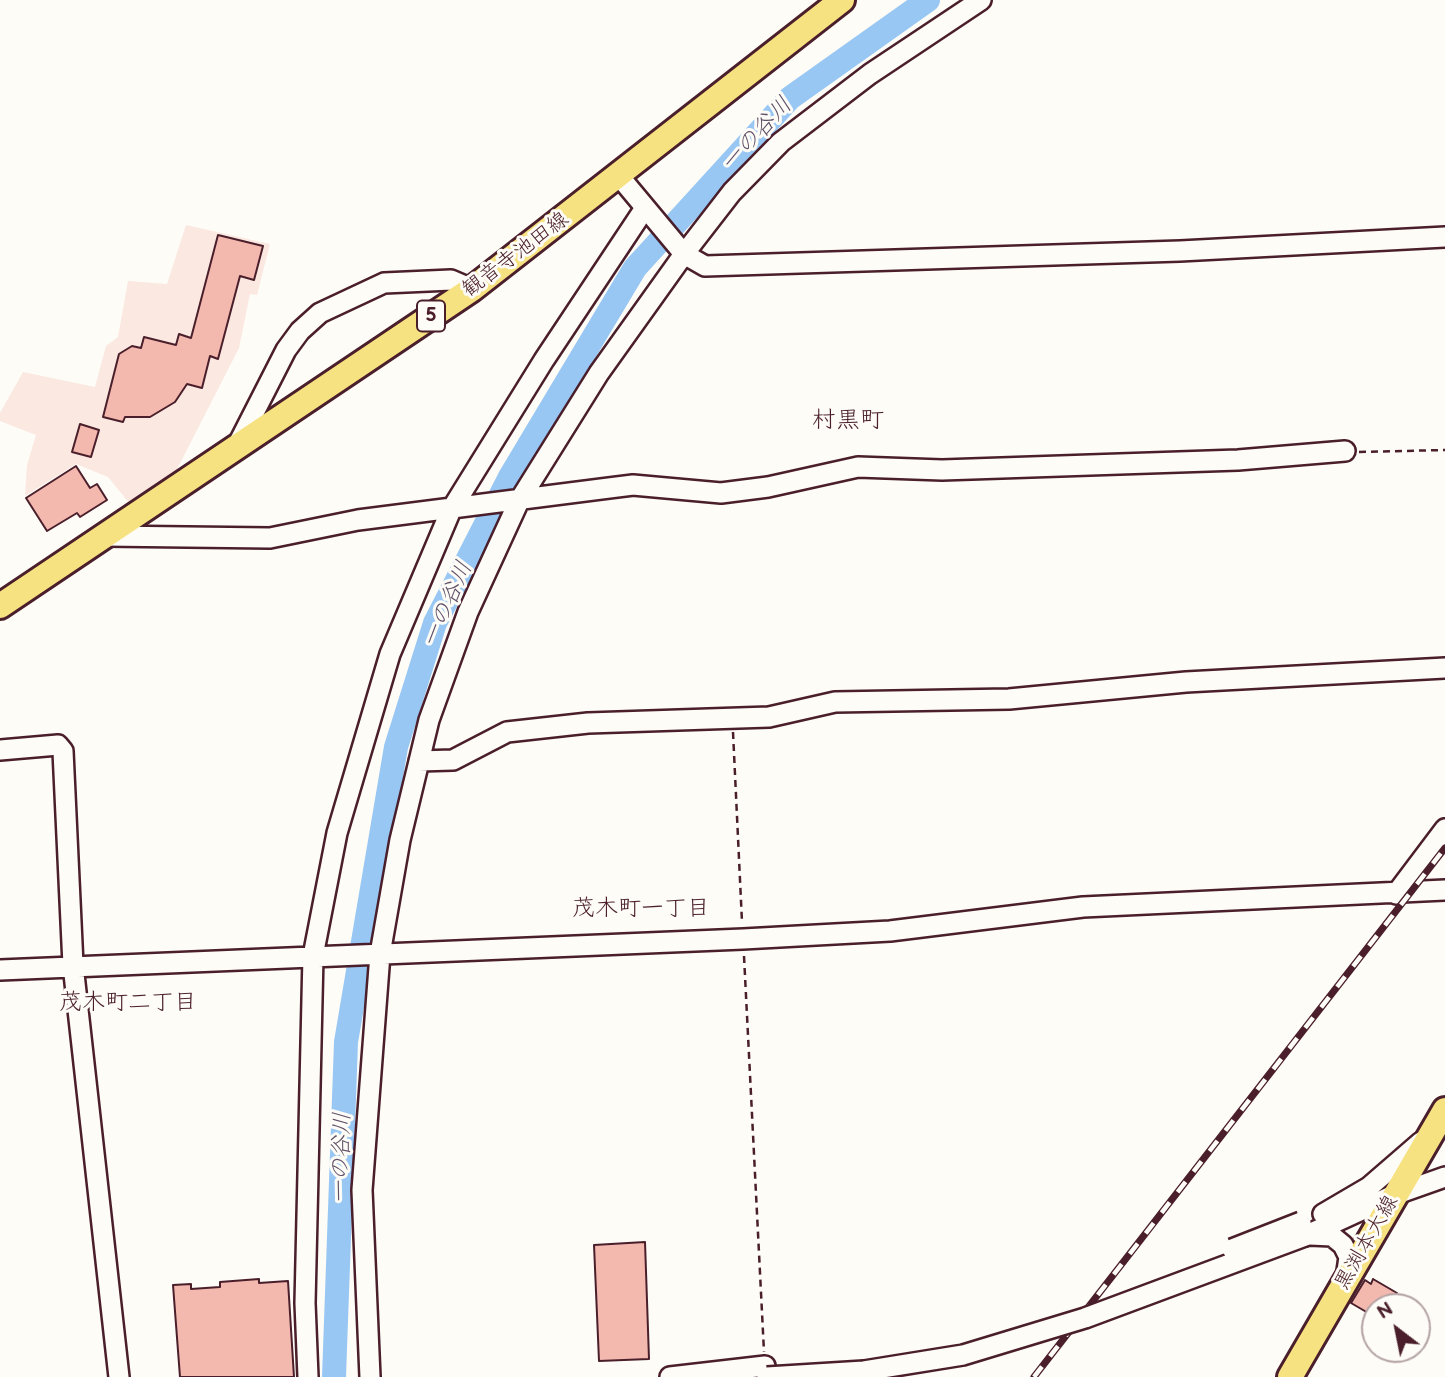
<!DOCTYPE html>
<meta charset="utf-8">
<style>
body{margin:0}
#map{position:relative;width:1445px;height:1377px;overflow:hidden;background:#fdfcf7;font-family:"Balsamiq Sans",sans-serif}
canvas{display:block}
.north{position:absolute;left:1361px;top:1293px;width:70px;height:70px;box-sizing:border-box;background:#fdfcf7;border:2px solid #b5a4a5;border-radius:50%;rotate:328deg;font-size:19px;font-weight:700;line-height:28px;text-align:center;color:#4a1f2b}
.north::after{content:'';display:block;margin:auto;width:24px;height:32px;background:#4a1f2b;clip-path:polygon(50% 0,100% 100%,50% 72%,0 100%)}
</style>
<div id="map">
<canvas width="1445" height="1377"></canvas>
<div class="north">N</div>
</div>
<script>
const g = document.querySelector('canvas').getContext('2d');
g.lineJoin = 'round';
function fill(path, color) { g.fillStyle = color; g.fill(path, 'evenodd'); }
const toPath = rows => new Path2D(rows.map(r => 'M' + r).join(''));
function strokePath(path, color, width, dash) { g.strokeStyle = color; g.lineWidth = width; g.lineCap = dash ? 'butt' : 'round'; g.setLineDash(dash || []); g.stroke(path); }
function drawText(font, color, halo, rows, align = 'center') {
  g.font = font + ' "Balsamiq Sans","Klee One",sans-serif'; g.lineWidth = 6; g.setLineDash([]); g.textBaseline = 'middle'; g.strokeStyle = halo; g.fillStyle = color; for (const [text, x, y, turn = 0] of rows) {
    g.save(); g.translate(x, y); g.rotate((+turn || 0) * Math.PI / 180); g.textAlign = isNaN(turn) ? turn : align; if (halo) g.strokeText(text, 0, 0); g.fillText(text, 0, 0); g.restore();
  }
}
const built = toPath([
 [186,225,270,244,257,295,250,294,239,348,173,477,130,504,108,477,76,464,25,496,27,465,36,435,0,421,0,413,23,372,95,387,106,346,118,337,128,281,167,284]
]);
const river = toPath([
 [334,1377,346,1042,396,747,435,623,510,477,635,268,790,98,928,0]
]);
const building = toPath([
 [218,235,263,246,254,280,240,276,218,359,210,356,202,388,187,384,175,402,150,417,125,417,123,422,103,417,119,354,132,346,141,348,144,337,176,345,179,334,191,338,218,235],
 [80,424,99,430,91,457,72,452,80,424],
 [76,466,90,488,97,484,107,500,80,517,77,513,47,531,26,498,76,466],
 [645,1242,649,1359,599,1361,594,1245,645,1242],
 [259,1279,259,1283,288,1281,294,1377,180,1377,173,1285,191,1284,191,1289,220,1287,220,1282,259,1279],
 [1373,1279,1397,1293,1394,1298,1409,1307,1375,1307,1375,1317,1351,1303,1365,1280,1371,1284,1373,1279]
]);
const path = toPath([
 [1359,452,1445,450],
 [733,732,742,922],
 [744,956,764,1352]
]);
const minor = toPath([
 [619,176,684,254,705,266,1180,251,1445,237],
 [237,446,286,350,300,331,320,313,384,283,451,280,472,289],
 [104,536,270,538,358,520,609,488,633,485,721,493,768,487,858,467,942,470,1238,460,1345,451],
 [0,750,58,745,63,751,73,965,119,1377],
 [419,761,453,760,507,732,588,723,769,717,835,702,1009,699,1186,682,1445,668],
 [1396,894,1445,829],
 [0,970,743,939,890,931,1083,907,1445,890],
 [1323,1214,1369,1187,1421,1142],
 [1310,1235,1332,1236,1343,1245,1349,1257,1346,1278],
 [1305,1236,1394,1195,1445,1177],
 [308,1377,305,1303,313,956,337,833,390,654,451,510,544,360,645,208],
 [370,1377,362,1190,380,954,400,840,429,720,468,612,519,501,599,373,684,254,732,192,781,142,870,74,981,0],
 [670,1377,765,1366]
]);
const major = toPath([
 [0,606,472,289,842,0],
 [1290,1377,1445,1110]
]);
const rail = toPath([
 [1034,1377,1445,848]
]);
const minorBridge = toPath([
 [1232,1249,1301,1222],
 [767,1377,864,1371,963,1355,1085,1318,1305,1236]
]);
const shields = [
 [431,316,28]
];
const shieldNames = [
 ["5",431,316]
];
const streetNames = [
 ["観音寺池田線",516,255,-37],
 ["黒渕本大線",1367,1243,-60]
];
const waterNames = [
 ["一の谷川",757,135,-47],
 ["一の谷川",448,605,-66],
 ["一の谷川",342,1158,-88]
];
const neighbourhoodNames = [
 ["茂木町一丁目",641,909],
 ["茂木町二丁目",128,1003]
];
const quarterNames = [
 ["村黒町",848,421]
];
fill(built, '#fae8e1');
strokePath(river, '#98c7f3', 24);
fill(building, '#f3b8ae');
strokePath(building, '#4a1f2b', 2);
strokePath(minor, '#4a1f2b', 24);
strokePath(major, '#4a1f2b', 30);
strokePath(path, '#4a1f2b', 2.5, [7, 5]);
strokePath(minor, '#fdfcf7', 19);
strokePath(major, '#f7e281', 24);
strokePath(rail, '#4a1f2b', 7);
strokePath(rail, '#fdfcf7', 4.5, [13]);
strokePath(minorBridge, '#4a1f2b', 24, []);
strokePath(minorBridge, '#fdfcf7', 19);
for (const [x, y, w] of shields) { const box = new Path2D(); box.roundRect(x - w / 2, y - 15.5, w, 31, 5); g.fillStyle = '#fdfcf7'; g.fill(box); strokePath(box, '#4a1f2b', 2); }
drawText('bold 19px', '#4a1f2b', null, shieldNames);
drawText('21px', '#4a1f2b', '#fdfcf7', streetNames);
drawText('italic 23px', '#615167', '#fdfcf7', waterNames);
drawText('23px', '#4a1f2b', '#fdfcf7', neighbourhoodNames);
drawText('24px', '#4a1f2b', '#fdfcf7', quarterNames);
</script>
